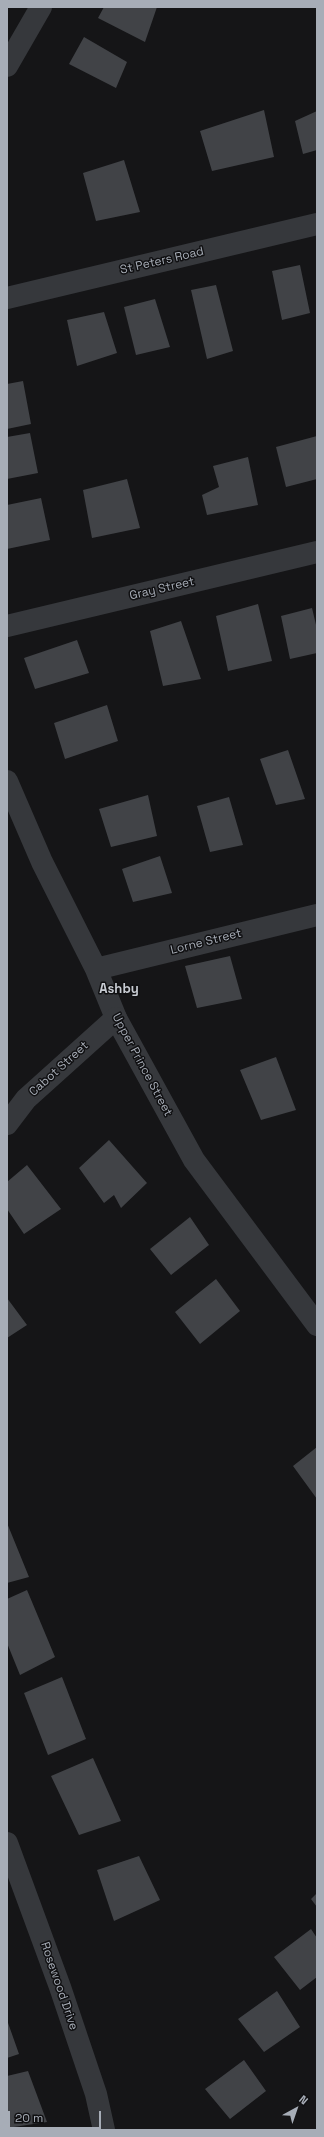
<!DOCTYPE html>
<style>
body{margin:0}
#map{position:relative;width:324px;height:2137px;overflow:hidden;background:#151517;font-family:"Space Grotesk",sans-serif}
canvas{display:block}
.frame{position:absolute;inset:0;border:8px solid #a7adb7;pointer-events:none}
.north{position:absolute;left:276px;top:2089px;width:40px;height:40px;-webkit-text-stroke:3px #101012;paint-order:stroke;rotate:40deg;font-size:11px;font-weight:700;line-height:16px;text-align:center;color:#a7adb7}
.north::after{content:'';display:block;margin:auto;width:14px;height:18px;background:#a7adb7;clip-path:polygon(50% 0,100% 100%,50% 72%,0 100%)}
.scale{position:absolute;left:8px;top:2111px;width:93px;height:18px;box-sizing:border-box;border:2px solid #a7adb7;border-top:0;padding-left:5px;font-size:12px;line-height:14px;white-space:nowrap;color:#a7adb7;-webkit-text-stroke:3px #101012;paint-order:stroke}
</style>
<div id="map">
<canvas width="324" height="2137"></canvas>
<div class="frame"></div>
<div class="north">N</div>
<div class="scale">20 m</div>
</div>
<script>
const g = document.querySelector('canvas').getContext('2d');
g.lineJoin = 'round';
function fill(path, color) { g.fillStyle = color; g.fill(path, 'evenodd'); }
const toPath = rows => new Path2D(rows.map(r => 'M' + r).join(''));
function strokePath(path, color, width, dash) { g.strokeStyle = color; g.lineWidth = width; g.lineCap = dash ? 'butt' : 'round'; g.setLineDash(dash || []); g.stroke(path); }
function drawText(font, color, halo, rows, align = 'center') {
  g.font = font + ' "Space Grotesk",sans-serif'; g.lineWidth = 3; g.setLineDash([]); g.textBaseline = 'middle'; g.strokeStyle = halo; g.fillStyle = color; for (const [text, x, y, turn = 0] of rows) {
    g.save(); g.translate(x, y); g.rotate((+turn || 0) * Math.PI / 180); g.textAlign = isNaN(turn) ? turn : align; if (halo) g.strokeText(text, 0, 0); g.fillText(text, 0, 0); g.restore();
  }
}
const building = toPath([
 [104,7,157,7,145,42,98,18],
 [84,37,127,62,116,88,69,64],
 [264,110,274,157,212,171,200,131],
 [317,111,317,150,303,154,295,121],
 [124,160,140,212,96,221,83,173],
 [300,265,310,313,282,320,272,271],
 [216,285,233,351,207,359,191,290],
 [155,299,170,347,136,355,124,307],
 [104,312,117,353,77,366,67,320],
 [23,381,31,424,7,429,7,384],
 [30,433,38,473,7,479,7,437],
 [317,436,317,479,286,487,276,447],
 [248,457,258,505,207,515,202,495,219,487,213,466],
 [127,479,140,528,92,538,83,490],
 [41,498,50,540,7,549,7,505],
 [258,604,272,661,228,671,216,616],
 [312,608,317,629,317,653,290,659,281,616],
 [181,621,201,679,163,686,150,631],
 [77,640,89,673,35,689,24,658],
 [107,705,118,741,65,759,54,723],
 [288,750,305,799,276,805,260,759],
 [148,795,157,836,111,847,99,809],
 [229,797,243,845,210,852,197,806],
 [160,856,172,893,133,902,122,869],
 [230,956,242,999,197,1008,185,966],
 [276,1057,296,1110,261,1120,240,1070],
 [109,1140,147,1183,121,1208,114,1195,104,1203,79,1168],
 [27,1165,61,1209,24,1234,7,1209,7,1182],
 [190,1217,209,1245,171,1275,150,1249],
 [216,1279,240,1311,200,1344,175,1312],
 [7,1298,27,1325,7,1338],
 [317,1447,317,1499,293,1466],
 [7,1523,29,1577,7,1583],
 [27,1590,55,1657,20,1675,7,1643,7,1599],
 [62,1677,86,1739,48,1755,24,1693],
 [93,1758,121,1821,79,1835,51,1776],
 [139,1856,160,1900,114,1921,97,1870],
 [317,1893,317,1907,311,1899],
 [311,1929,317,1938,317,1977,300,1990,274,1957],
 [277,1991,300,2027,264,2052,238,2019],
 [7,2020,19,2054,7,2058],
 [244,2060,266,2091,230,2119,205,2089],
 [28,2071,47,2122,7,2128,7,2076]
]);
const minor = toPath([
 [7,66,41,7],
 [7,298,317,224],
 [7,626,317,552],
 [7,781,42,862,96,969,116,1018],
 [96,969,317,915],
 [7,1843,60,1987,96,2094,104,2130]
]);
const tertiary = toPath([
 [7,1124,26,1099,116,1018,194,1160,317,1325]
]);
const streetNames = [
 ["St Peters Road",162,261,-13],
 ["Gray Street",162,589,-13],
 ["Lorne Street",206,942,-14],
 ["Upper Prince Street",142,1065,62],
 ["Cabot Street",59,1069,-42],
 ["Rosewood Drive",59,1986,71]
];
const neighbourhoodNames = [
 ["Ashby",119,989]
];
fill(building, '#414347');
strokePath(minor, '#36383c', 22);
strokePath(tertiary, '#36383c', 22);
drawText('12px', '#a7adb7', '#101012', streetNames);
drawText('bold 13px', '#c8ccd3', '#101012', neighbourhoodNames);
</script>
